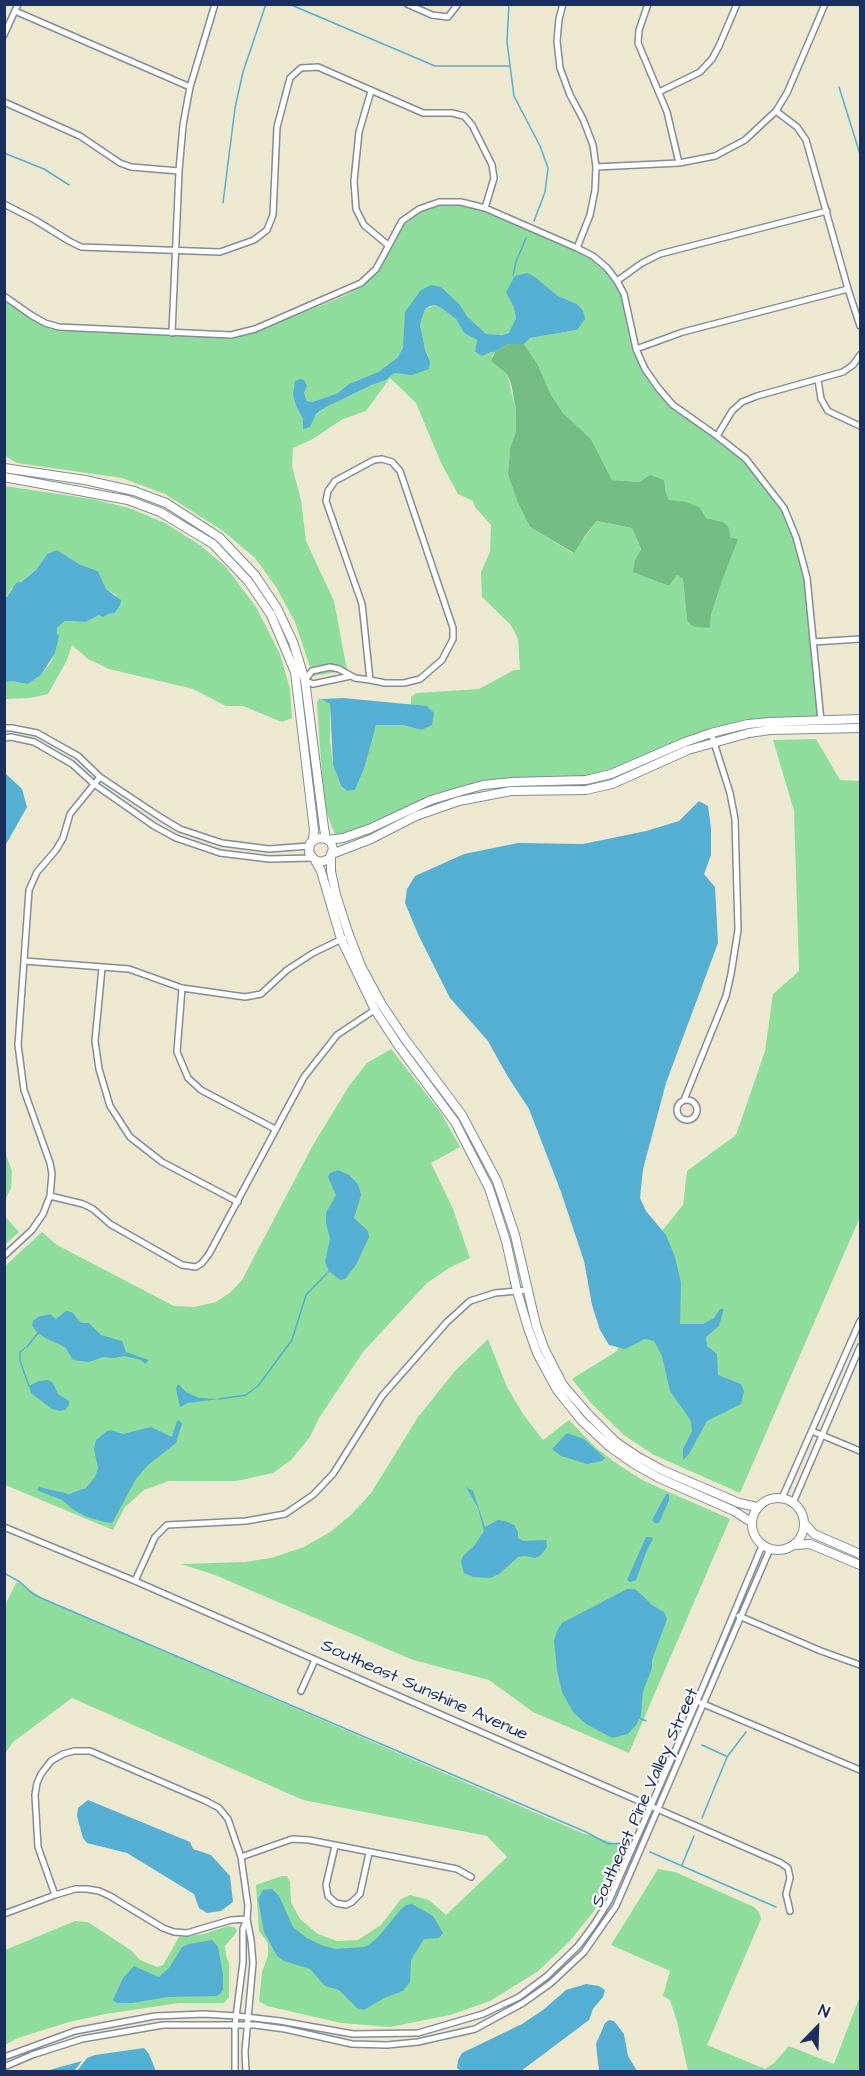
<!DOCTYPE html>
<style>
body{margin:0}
#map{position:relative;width:865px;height:2076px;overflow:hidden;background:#ede9d1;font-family:"Architects Daughter",sans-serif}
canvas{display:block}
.frame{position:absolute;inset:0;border:6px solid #1b2f5e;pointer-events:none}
.north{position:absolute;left:787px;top:1998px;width:60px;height:60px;-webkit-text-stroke:4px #f6f6f2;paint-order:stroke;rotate:23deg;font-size:16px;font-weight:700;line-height:24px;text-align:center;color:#1b2f5e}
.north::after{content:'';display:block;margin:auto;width:21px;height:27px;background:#1b2f5e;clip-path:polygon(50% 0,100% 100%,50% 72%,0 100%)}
</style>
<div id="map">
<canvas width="865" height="2076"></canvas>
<div class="frame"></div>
<div class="north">N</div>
</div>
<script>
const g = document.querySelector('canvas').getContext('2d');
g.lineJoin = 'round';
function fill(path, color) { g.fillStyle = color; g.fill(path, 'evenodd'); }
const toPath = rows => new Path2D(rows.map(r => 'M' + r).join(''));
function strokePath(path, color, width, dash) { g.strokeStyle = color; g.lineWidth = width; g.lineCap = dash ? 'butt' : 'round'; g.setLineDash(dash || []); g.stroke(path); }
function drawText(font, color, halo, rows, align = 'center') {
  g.font = font + ' "Architects Daughter",sans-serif'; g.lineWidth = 4.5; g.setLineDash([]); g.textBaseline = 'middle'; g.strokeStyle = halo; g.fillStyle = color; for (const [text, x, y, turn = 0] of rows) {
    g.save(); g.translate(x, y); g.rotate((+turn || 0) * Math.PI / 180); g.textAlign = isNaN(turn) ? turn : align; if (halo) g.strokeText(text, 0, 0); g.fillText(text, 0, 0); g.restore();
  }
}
const green = toPath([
 [440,205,460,205,484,211,576,251,591,259,605,271,614,283,621,295,634,353,643,371,656,391,671,408,715,438,744,461,781,510,793,538,804,579,818,717,712,729,610,771,586,776,515,778,413,804,368,826,343,835,335,835,324,805,317,703,319,698,330,704,330,741,333,765,341,786,347,791,355,790,364,769,375,725,403,725,421,730,411,705,411,697,416,693,479,689,514,670,520,670,518,639,511,625,482,597,481,572,490,552,491,525,475,507,473,501,458,494,441,463,416,403,390,378,366,411,343,419,311,440,293,448,292,466,301,500,306,541,334,601,347,670,313,676,295,622,276,587,255,558,223,531,165,494,122,478,17,463,5,456,5,300,30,318,43,326,58,330,231,338,255,332,344,296,363,286,378,271,405,224,420,212],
 [535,277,558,296,577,304,577,330,530,338,524,344,538,365,551,395,563,413,591,439,612,480,640,482,665,490,669,500,686,503,706,518,723,522,730,537,737,539,722,581,711,615,710,627,687,620,683,579,677,575,669,586,661,583,635,560,641,549,632,528,597,521,573,553,530,527,517,501,508,474,510,448,516,431,516,410,507,374,497,366,492,356,495,352,491,352,486,354,475,353,477,340,464,333,456,319,441,308,435,305,425,309,420,325,425,349,428,355,394,372,386,380,372,385,326,407,303,425,303,419,296,406,293,386,307,386,304,393,306,398,307,401,312,402,338,393,354,382,378,372,398,357,431,285,460,305,467,316,486,334,494,336,509,333,513,327,516,318,514,308,508,296],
 [5,486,92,499,129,508,165,523,200,545,226,567,256,607,280,654,290,689,292,718,282,722,243,706,226,706,193,689,109,669,88,659,72,645,67,660,48,694,30,698,5,699,5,682,12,680,28,684,41,675,52,661,57,628,65,621,86,622,99,615,115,613,120,605,116,595,106,589,98,571,79,564,57,550,47,554,36,570,11,589,7,597,5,598],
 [816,739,840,780,860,781,860,1217,740,1493,654,1455,625,1436,591,1403,572,1379,617,1351,661,1232,683,1205,687,1171,736,1135,765,1051,773,994,799,971,794,811,773,740],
 [391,1049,441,1113,460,1147,431,1163,453,1209,470,1258,449,1268,427,1283,363,1352,319,1418,310,1437,291,1460,273,1473,237,1481,169,1481,144,1490,125,1507,113,1530,5,1485,5,1266,42,1232,57,1245,174,1306,194,1307,216,1302,231,1292,242,1280,313,1145,349,1086,367,1063],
 [5,1152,12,1171,11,1188,5,1200],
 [4,1215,19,1232,5,1245,4,1245],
 [488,1339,507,1387,523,1414,543,1440,569,1420,595,1447,616,1463,644,1481,730,1519,629,1753,533,1712,489,1680,413,1660,215,1575,181,1564,245,1562,271,1558,304,1547,330,1532,351,1515,371,1493,418,1417,455,1371],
 [16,1583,21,1583,41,1598,582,1833,624,1846,594,1911,569,1942,537,1972,490,2001,450,2015,390,2027,341,2023,267,2006,259,2001,262,1972,268,1956,268,1943,259,1931,256,1885,282,1876,287,1876,290,1882,291,1902,300,1919,318,1934,337,1941,358,1940,381,1925,401,1899,410,1895,429,1900,446,1915,507,1857,487,1836,303,1800,72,1698,13,1742,5,1754,4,1607],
 [658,1869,675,1872,754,1907,759,1912,761,1919,707,2045,765,2069,774,2063,789,2046,834,2064,860,1996,860,2071,688,2071,677,2022,670,2000,663,1996,670,1971,611,1945],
 [75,1921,88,1922,132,1951,140,1960,157,1967,163,1965,179,1937,204,1934,227,1926,234,1927,237,1930,236,1933,225,1946,226,1955,229,1963,229,1997,224,2003,179,2003,105,2014,69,2022,18,2038,5,2045,5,1950]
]);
const forest = toPath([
 [508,344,524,344,538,365,551,395,563,413,591,439,612,480,640,482,650,475,664,480,665,490,669,500,686,502,699,507,706,518,723,522,729,528,730,537,738,539,722,581,711,615,710,628,696,627,691,625,687,620,683,579,677,575,669,586,633,572,635,560,641,549,632,528,597,521,587,533,574,553,530,527,517,501,508,474,510,448,516,431,516,410,511,383,507,374,491,361,495,352]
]);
const water = toPath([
 [527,273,535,277,558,296,577,304,583,311,585,319,577,330,530,338,524,344,508,344,495,352,491,352,482,356,475,352,477,340,464,333,456,319,441,308,435,305,430,306,425,309,420,325,425,349,430,362,429,369,412,375,394,373,386,380,372,385,326,407,316,414,310,427,303,429,303,419,296,406,293,394,295,381,300,379,304,380,307,386,304,393,306,398,307,401,312,402,338,393,349,384,378,372,398,357,403,347,405,312,421,290,431,285,441,287,460,305,467,316,486,334,501,335,509,333,516,318,514,308,506,292,515,276],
 [57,550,79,564,98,571,106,589,121,600,120,605,115,613,108,614,103,617,99,615,86,622,65,621,57,628,57,634,59,636,55,653,41,675,28,684,12,681,5,682,5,598,7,597,16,583,21,582,36,570,47,554],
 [343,698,427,706,434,713,432,725,421,730,403,725,376,725,364,769,355,790,347,791,341,786,333,765,330,704,321,699],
 [5,773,22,789,27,807,5,846],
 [699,801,708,806,711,828,711,855,704,874,715,887,718,943,666,1083,643,1169,640,1198,646,1211,666,1235,675,1257,681,1283,680,1324,703,1324,714,1318,720,1309,724,1309,719,1326,706,1337,707,1346,717,1354,718,1375,741,1384,744,1391,741,1404,707,1421,689,1454,683,1460,683,1449,692,1431,691,1421,670,1391,662,1356,654,1341,645,1339,625,1349,609,1345,600,1330,592,1305,584,1261,561,1192,529,1109,508,1077,488,1041,450,998,418,934,405,903,407,889,415,876,464,854,518,843,583,844,646,831,679,821],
 [338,1170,349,1175,358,1184,361,1195,354,1218,368,1231,369,1237,356,1265,345,1279,340,1280,329,1271,325,1262,330,1239,326,1223,326,1213,336,1195,328,1177,330,1173],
 [66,1311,72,1312,81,1323,89,1323,101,1335,122,1341,126,1352,149,1360,145,1364,141,1360,124,1356,115,1358,103,1357,89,1362,73,1360,65,1347,45,1338,36,1331,32,1325,33,1321,38,1317,50,1314,56,1319],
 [48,1380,53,1383,58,1394,69,1401,69,1405,65,1410,60,1411,52,1409,31,1393,29,1386,39,1381],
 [178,1384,186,1392,199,1398,219,1399,188,1403,180,1407,176,1389],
 [179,1420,182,1424,176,1443,148,1465,136,1479,112,1523,105,1522,87,1517,74,1510,62,1500,37,1490,39,1487,69,1494,86,1488,95,1477,98,1468,94,1449,96,1440,107,1431,111,1430,123,1434,151,1427,172,1437,177,1421],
 [567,1433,584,1439,605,1458,602,1461,587,1464,561,1456,552,1449],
 [466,1487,473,1491,485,1527,498,1520,505,1521,514,1525,518,1532,518,1538,523,1541,546,1540,547,1547,541,1555,535,1558,525,1556,518,1557,499,1574,490,1578,473,1577,464,1573,461,1562,463,1556,474,1546,484,1531,478,1508],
 [666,1494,669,1494,669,1500,659,1523,655,1523,652,1520],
 [646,1537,651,1537,653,1539,647,1550,636,1580,630,1582,627,1580],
 [627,1589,635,1589,642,1595,652,1605,664,1612,667,1619,652,1660,652,1668,643,1691,641,1715,636,1725,628,1734,612,1738,586,1724,573,1712,562,1692,557,1670,554,1641,557,1631,562,1623],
 [88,1800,190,1842,193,1849,211,1855,230,1876,233,1902,221,1911,207,1913,199,1908,194,1894,127,1853,87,1843,83,1838,77,1816,78,1808],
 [272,1889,279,1896,293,1927,307,1938,321,1945,335,1949,364,1947,369,1945,378,1937,402,1908,406,1905,412,1904,433,1916,443,1933,439,1938,424,1939,419,1947,411,1960,410,1982,403,1991,384,1998,364,2010,357,2008,339,1990,325,1986,310,1969,284,1961,277,1956,264,1932,258,1899,263,1890],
 [212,1940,218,1947,223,1974,223,1989,221,1993,217,1996,168,1997,132,2003,117,2003,113,2000,123,1978,134,1966,159,1977,169,1968,182,1947,189,1944],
 [586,1984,599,1986,605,1990,603,1997,593,2009,589,2020,521,2071,461,2071,457,2068,458,2060,462,2053,522,2024,543,2010,566,1990],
 [609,2020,614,2021,624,2034,628,2056,637,2071,599,2071,596,2044,605,2023],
 [144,2048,149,2054,156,2071,77,2071,87,2058,95,2055],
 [82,2061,74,2071,48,2071,53,2069]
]);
const stream = toPath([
 [289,4,435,66,509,66],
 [509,4,507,42,514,96,540,146,548,168,545,192,534,221],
 [839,87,860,154],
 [4,153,44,169,69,185],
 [223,203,235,108,243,72,266,4],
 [513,275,516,262,526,238],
 [27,1347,38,1333],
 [25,1348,20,1352,20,1361,29,1386],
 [219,1399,246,1395,258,1386,292,1340,306,1295,329,1271],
 [4,1573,20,1582,32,1593,41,1598,586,1832,608,1844,624,1843],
 [639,1718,646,1721],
 [702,1745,726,1756],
 [702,1818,727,1757,746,1732],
 [650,1852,776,1907],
 [682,1865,694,1836]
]);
const street = toPath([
 [407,4,432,15,448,17,458,4],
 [563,4,559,19,557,41,560,68,570,95,583,119,593,145,596,167,595,190,590,215,577,248],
 [648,4,639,30,638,43,667,112,679,163],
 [15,11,190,87],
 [4,35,18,4],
 [371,91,359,132,354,181,356,209,364,225,388,245],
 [659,92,700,72,712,59,719,46,737,4],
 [4,102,80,136,120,163,131,167,179,171],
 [776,111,797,127,806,140,848,289,860,326],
 [596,167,679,163,715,156,745,140,776,111,787,93,825,4],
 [4,204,35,220,69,241,81,247,220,252,254,240,267,230,273,215,277,127,290,78,301,68,318,67,423,113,452,113,464,116,472,125,492,165,494,178,485,208],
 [617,281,642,263,660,254,827,211],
 [4,296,31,315,45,323,59,327,231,335,255,329,361,283,376,269,402,221,419,209,439,202,461,202,485,208,577,248,593,256,607,268,617,281,624,294,636,349,645,369,659,389,673,405,717,436,746,459,784,508,796,537,807,578,821,721],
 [172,333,179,171,183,125,190,87,215,4],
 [636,349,683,332,848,289],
 [818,380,821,399,828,411,860,426],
 [717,436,732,411,742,402,757,396,843,372,853,365,860,355],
 [813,642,860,639],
 [304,680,313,684,351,676],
 [305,680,312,671,330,667,339,669,355,678,370,680,385,683,404,683,420,679,442,660,453,639,453,628,400,471,392,462,382,459,374,460,335,481,328,491,326,501,362,604,370,680],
 [4,728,12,728,37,733,78,756,100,777,160,817,180,829,222,843,269,849,309,846],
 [4,738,11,737,34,742,72,764,94,784,154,826,176,838,220,853,269,859,313,858],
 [24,961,129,969,182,988,245,997,261,994,287,970,313,953,344,938],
 [102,968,95,1041,99,1069,110,1106,130,1137,162,1162,238,1202],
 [182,988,177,1052,188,1078,201,1090,275,1129],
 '677 1110a10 10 0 1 1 20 0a10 10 0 1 1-20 0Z',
 [684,1100,726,996,731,974,738,930,735,819,730,793,711,733],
 [50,1196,83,1204,93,1209,110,1224,182,1265,196,1267,202,1263,209,1254,304,1077,337,1035,376,1009],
 [4,1256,32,1230,43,1214,50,1196,52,1174,50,1163,24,1090,18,1045,29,890,37,872,56,850,63,838,70,814,100,777],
 [812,1431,860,1451],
 [782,1498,860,1321],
 [793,1503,860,1347],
 [4,1527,135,1581,781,1863,788,1868,790,1878,786,1894,790,1911],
 [135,1581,155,1537,167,1525,246,1521,285,1514,313,1495,333,1474,382,1396,447,1322,470,1301,495,1293,528,1290],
 [739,1616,821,1651,860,1665],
 [301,1691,315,1660],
 [701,1703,860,1770],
 [335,1846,326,1885,328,1896,336,1903,346,1905,352,1902,360,1894,369,1853],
 [241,1857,292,1839,309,1840,457,1869,471,1877],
 [55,1895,38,1847,35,1795,37,1783,41,1774,51,1761,63,1754,74,1751,90,1751,206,1801,219,1808,228,1819,241,1857,248,1906,247,1919,251,1940,253,1963,245,2051,246,2072],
 [4,1914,55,1895,75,1889,87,1889,99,1891,110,1896,163,1928,174,1932,187,1933,231,1920,247,1919],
 [4,2057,75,2031,155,2016,204,2014,237,2016,280,2021,353,2034,418,2033,483,2014,519,1997,547,1976,578,1946,593,1926,609,1901,697,1701,762,1546],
 [4,2067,32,2055,82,2039,163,2025,255,2025,285,2029,352,2044,387,2045,418,2042,475,2029,523,2003,551,1983,584,1952,616,1906,770,1549],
 [235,2072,235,2025,243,1962,243,1929,246,1921]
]);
const secondary = toPath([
 [4,468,85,480,134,491,166,503,219,537,255,575,277,608,293,642,305,680,324,828,326,839,331,842,333,849,329,859,321,862,315,860,309,853,310,843,318,838,326,839],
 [4,477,128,500,160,512,213,544,248,581,271,615,295,672,314,830,313,840],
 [328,840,343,838,369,829,431,800,458,792,483,785,512,782,586,780,611,774,685,742,711,733,748,724,770,722,860,719],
 [332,854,371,839,416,816,459,801,511,791,586,790,612,784,688,750,749,733,770,730,860,728],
 [331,857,331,871,336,895,349,935,362,968,382,1005,405,1039,462,1115,497,1181,515,1235,536,1325,544,1348,563,1385,588,1414,616,1442,638,1457,662,1470,739,1503,757,1507],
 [315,860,321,871,341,939,375,1010,398,1045,455,1122,489,1188,506,1241,517,1291,528,1328,537,1353,557,1390,581,1420,610,1447,634,1464,659,1478,734,1511,751,1522],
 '752 1524a26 26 0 1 1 52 0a26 26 0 1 1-52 0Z',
 [804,1523,814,1534,860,1554],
 [794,1545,810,1544,860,1565]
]);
const streetNames = [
 ["Southeast Sunshine Avenue",424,1691,24],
 ["Southeast Pine Valley Street",646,1798,-66]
];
fill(green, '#8fdd9c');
fill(forest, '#73bc84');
fill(water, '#54afd2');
strokePath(stream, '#54afd2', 1.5);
strokePath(street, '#848c98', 8);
strokePath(secondary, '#848c98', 10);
strokePath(street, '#fff', 5);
strokePath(secondary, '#fff', 8);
drawText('18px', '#1b2f5e', '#f6f6f2', streetNames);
</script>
